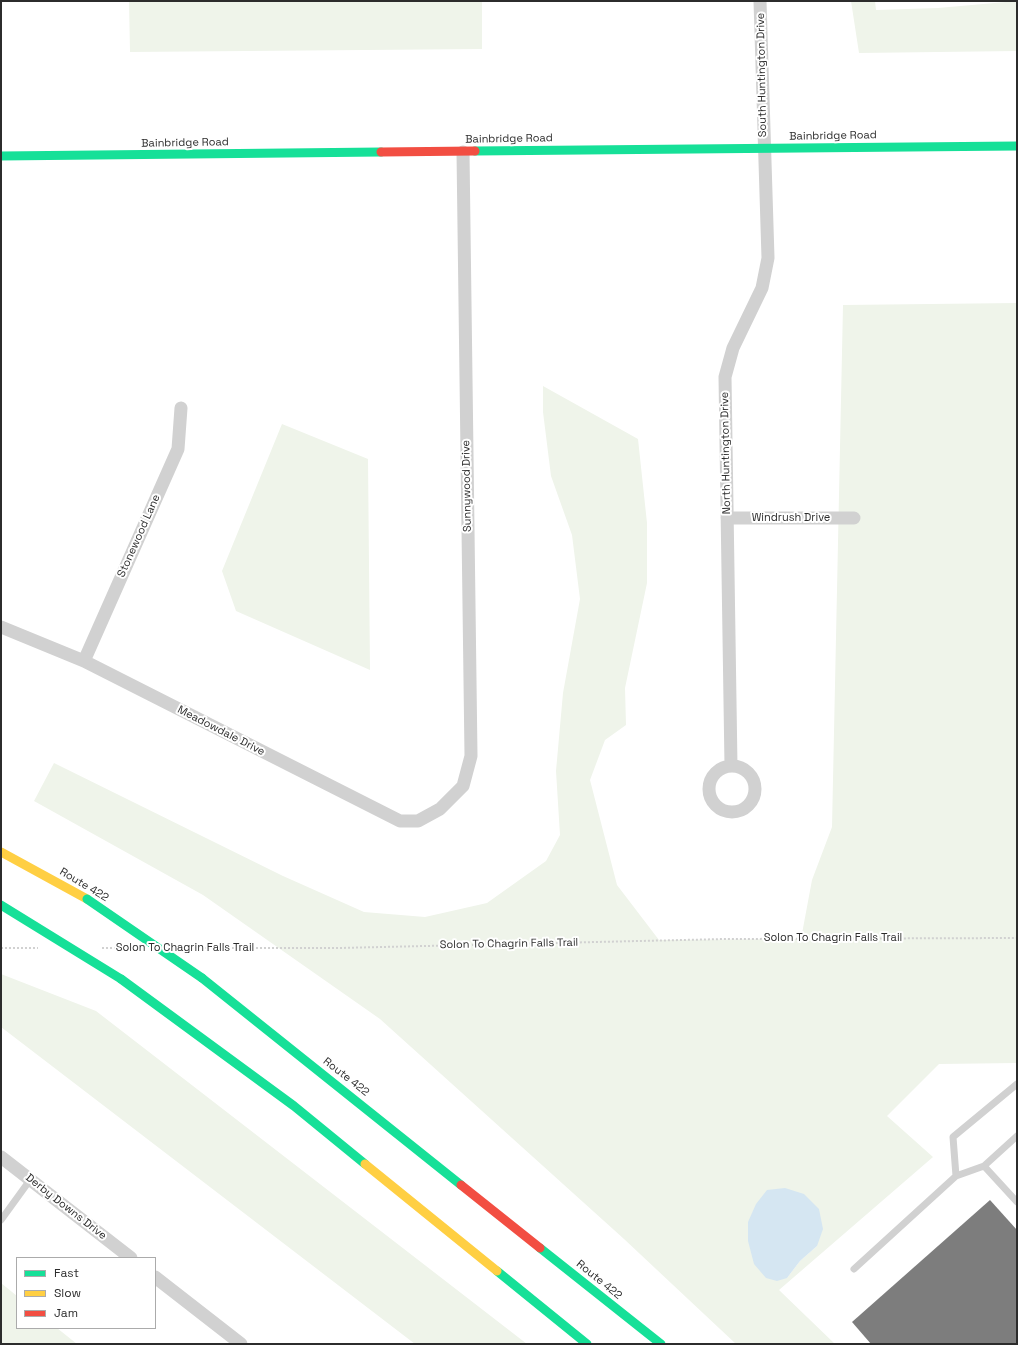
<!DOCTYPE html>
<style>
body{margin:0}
#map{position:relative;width:1018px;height:1345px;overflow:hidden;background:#fff;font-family:"Space Grotesk",sans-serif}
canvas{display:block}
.frame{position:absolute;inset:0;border:2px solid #2c2c2c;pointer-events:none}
.legend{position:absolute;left:16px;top:1257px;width:140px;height:72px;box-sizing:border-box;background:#fff;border:1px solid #ababab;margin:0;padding:5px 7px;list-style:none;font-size:12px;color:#2c2c2c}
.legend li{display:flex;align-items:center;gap:8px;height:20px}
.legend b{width:20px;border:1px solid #ababab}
</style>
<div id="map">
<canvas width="1018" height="1345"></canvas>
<div class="frame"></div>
<ul class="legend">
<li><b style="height:5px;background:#16e098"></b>Fast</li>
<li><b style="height:5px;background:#ffcf43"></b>Slow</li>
<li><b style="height:5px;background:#f24e42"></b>Jam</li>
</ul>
</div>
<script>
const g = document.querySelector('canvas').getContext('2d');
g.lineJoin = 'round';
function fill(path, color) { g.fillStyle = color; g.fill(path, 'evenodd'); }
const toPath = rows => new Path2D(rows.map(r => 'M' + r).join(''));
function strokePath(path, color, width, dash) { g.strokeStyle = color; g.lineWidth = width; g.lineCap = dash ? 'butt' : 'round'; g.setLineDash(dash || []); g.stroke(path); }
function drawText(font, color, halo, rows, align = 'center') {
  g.font = font + ' "Space Grotesk",sans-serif'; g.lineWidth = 4; g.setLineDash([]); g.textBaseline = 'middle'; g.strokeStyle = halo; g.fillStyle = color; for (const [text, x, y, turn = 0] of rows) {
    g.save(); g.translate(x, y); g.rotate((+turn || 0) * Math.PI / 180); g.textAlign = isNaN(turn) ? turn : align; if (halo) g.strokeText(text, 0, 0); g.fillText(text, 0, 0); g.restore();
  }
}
const green = toPath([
 [129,1,482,1,482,49,130,52],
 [851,1,875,1,876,10,938,8,1017,1,1017,51,859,53],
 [1017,303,1017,1063,939,1064,887,1116,933,1157,779,1290,835,1344,736,1344,624,1239,380,1019,203,895,34,801,54,763,283,876,364,912,425,917,487,903,546,861,560,835,556,771,563,693,580,599,572,535,551,476,543,412,543,386,638,439,647,523,647,583,625,688,626,725,605,740,590,780,617,885,659,940,801,939,812,880,832,827,843,305],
 [819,1209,817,1246,800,1261,787,1278],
 [282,424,368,459,370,670,236,611,222,571],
 [1,974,96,1011,527,1344,415,1344,1,1027],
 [1,1283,17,1296,17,1328,57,1328,77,1344,1,1344]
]);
const water = toPath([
 [785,1188,804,1194,819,1209,823,1229,817,1246,800,1261,787,1278,777,1281,766,1278,754,1264,748,1241,748,1222,756,1204,767,1190]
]);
const building = toPath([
 [990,1200,1017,1230,1017,1344,871,1344,852,1322]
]);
const path = toPath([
 [1,948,38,948],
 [102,948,128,948],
 [188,948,339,948,725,939,1017,938]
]);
const lane = toPath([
 [984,1166,1017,1136],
 [956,1176,984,1166,1017,1202],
 [1,1220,30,1180],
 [854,1269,956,1176,953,1137,1017,1084]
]);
const street = toPath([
 [727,518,854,518],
 [1,627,84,661,400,821,418,821,440,809,463,786,471,756,463,152],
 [84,661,178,449,181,408],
 [731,766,725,377,733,348,762,288,768,258,760,1],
 '709 789a23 23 0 1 1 46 0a23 23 0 1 1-46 0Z',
 [1,1157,131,1258],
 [155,1277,241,1344]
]);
const fast = toPath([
 [475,151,1017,146],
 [1,156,381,152],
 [202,978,461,1185],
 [121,979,294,1106,365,1164],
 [540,1248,661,1344],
 [497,1271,587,1344]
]);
const slow = toPath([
 [1,852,87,899],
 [365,1164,497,1271]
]);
const jam = toPath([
 [381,152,475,151],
 [461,1185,540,1248]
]);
const fastBridge = toPath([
 [87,899,202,978],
 [1,905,121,979]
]);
const streetNames = [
 ["South Huntington Drive",762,75,-91],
 ["Bainbridge Road",833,136,-1],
 ["Bainbridge Road",509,139,-1],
 ["Bainbridge Road",185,143,-1],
 ["North Huntington Drive",726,453,-91],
 ["Sunnywood Drive",467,486,-91],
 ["Windrush Drive",791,518],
 ["Stonewood Lane",139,536,-66],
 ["Meadowdale Drive",221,731,27],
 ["Route 422",84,885,31],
 ["Solon To Chagrin Falls Trail",833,938],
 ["Solon To Chagrin Falls Trail",509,944,-1],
 ["Solon To Chagrin Falls Trail",185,948],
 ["Route 422",346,1077,38],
 ["Derby Downs Drive",66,1207,38],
 ["Route 422",599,1280,39]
];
fill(green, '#eff4ea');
fill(water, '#d5e6f2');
fill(building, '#7d7d7d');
strokePath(path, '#d1d1d1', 2, [2, 2]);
strokePath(lane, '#d1d1d1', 7);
strokePath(street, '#d1d1d1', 13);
strokePath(fast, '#16e098', 9);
strokePath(slow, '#ffcf43', 9);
strokePath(jam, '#f24e42', 9);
strokePath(fastBridge, '#16e098', 9);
drawText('11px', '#2c2c2c', '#fff', streetNames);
</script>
